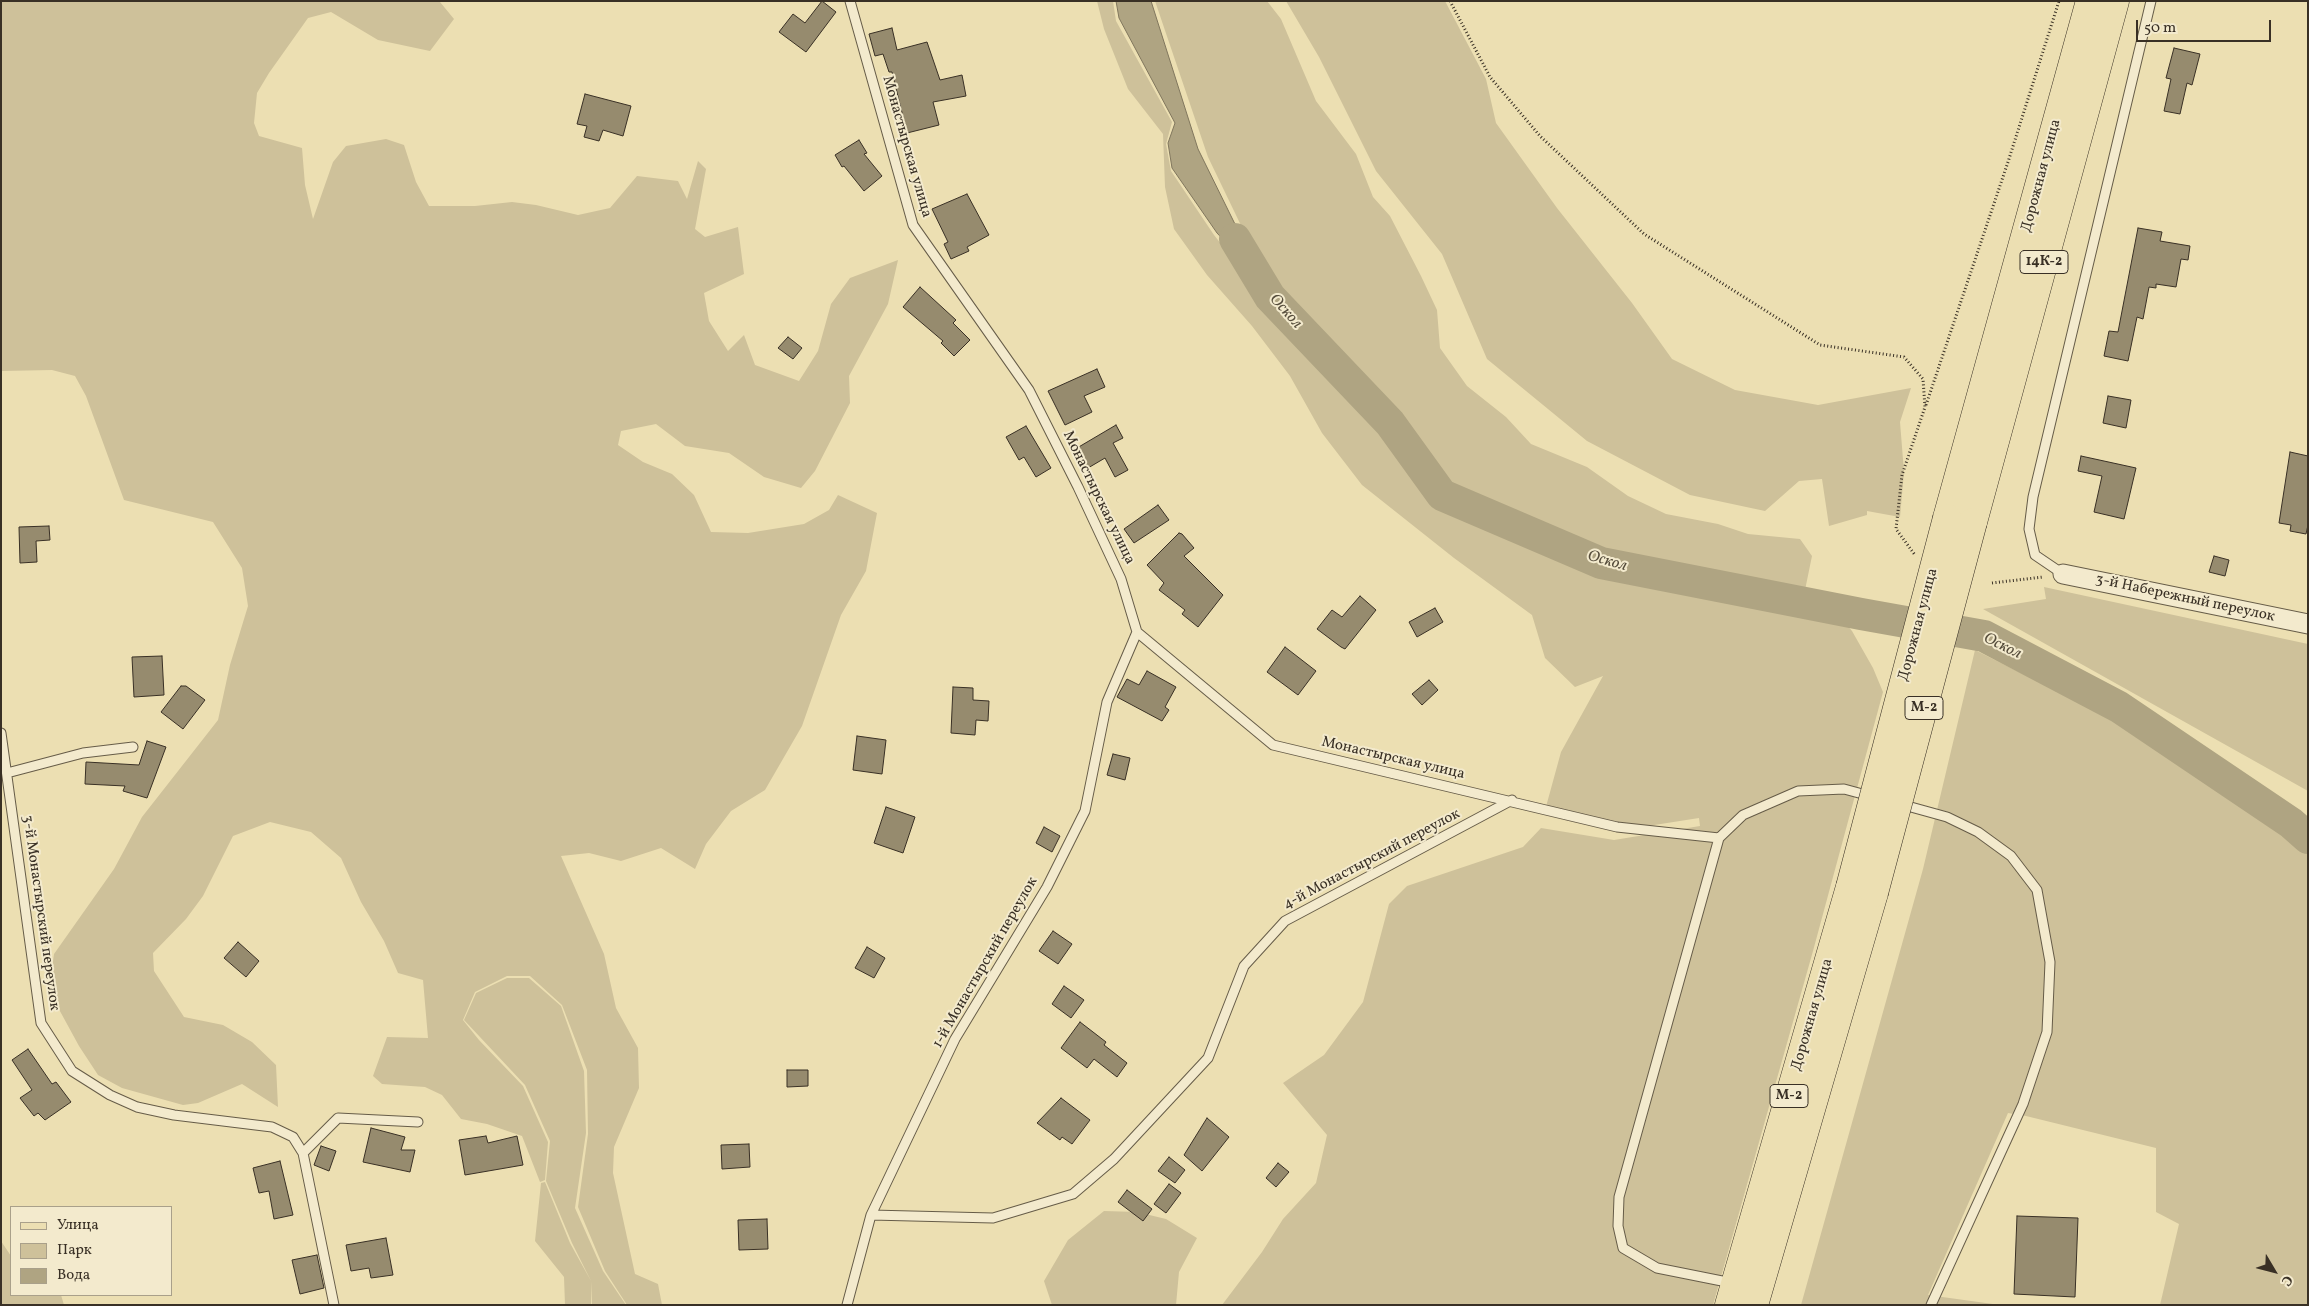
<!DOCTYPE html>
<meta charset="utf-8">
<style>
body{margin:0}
#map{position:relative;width:2309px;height:1306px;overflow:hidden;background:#ecdfb2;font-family:Vollkorn,serif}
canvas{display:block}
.frame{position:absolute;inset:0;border:2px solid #393025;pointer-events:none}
.legend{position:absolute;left:10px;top:1206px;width:162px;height:90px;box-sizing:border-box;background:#f3eacd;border:1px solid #a9a08a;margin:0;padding:6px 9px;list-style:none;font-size:15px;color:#393025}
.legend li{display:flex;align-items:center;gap:10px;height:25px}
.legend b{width:25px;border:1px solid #a9a08a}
.north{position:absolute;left:2249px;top:1246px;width:50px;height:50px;-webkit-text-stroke:4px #f3eacd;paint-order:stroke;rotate:127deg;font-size:14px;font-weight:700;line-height:20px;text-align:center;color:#393025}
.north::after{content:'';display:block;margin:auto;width:18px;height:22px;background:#393025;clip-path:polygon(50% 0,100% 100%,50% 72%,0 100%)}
.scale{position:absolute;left:2136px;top:20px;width:135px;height:22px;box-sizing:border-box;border:2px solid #393025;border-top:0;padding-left:6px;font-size:15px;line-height:18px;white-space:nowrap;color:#393025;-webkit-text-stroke:4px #f3eacd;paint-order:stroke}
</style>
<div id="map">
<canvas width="2309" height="1306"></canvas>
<div class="frame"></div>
<ul class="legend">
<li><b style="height:6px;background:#ecdfb2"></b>Улица</li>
<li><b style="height:14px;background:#cec19a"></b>Парк</li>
<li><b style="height:14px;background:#afa482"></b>Вода</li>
</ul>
<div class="north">С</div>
<div class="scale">50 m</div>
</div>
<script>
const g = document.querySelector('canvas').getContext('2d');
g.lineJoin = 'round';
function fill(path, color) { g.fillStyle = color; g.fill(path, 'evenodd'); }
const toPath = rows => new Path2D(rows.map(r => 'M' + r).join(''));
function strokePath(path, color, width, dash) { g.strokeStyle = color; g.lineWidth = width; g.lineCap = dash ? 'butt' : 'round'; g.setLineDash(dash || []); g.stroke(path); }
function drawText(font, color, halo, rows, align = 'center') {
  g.font = font + ' Vollkorn,serif'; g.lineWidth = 4; g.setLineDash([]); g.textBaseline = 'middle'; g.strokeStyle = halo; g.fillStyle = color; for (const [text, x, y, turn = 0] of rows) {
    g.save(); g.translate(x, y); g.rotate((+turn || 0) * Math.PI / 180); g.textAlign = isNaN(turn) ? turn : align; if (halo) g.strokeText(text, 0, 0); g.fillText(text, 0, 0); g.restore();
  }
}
const green = toPath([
 [1,1,440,2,454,19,430,51,378,40,331,12,308,18,269,73,257,93,254,123,259,136,302,148,305,185,313,219,333,162,346,146,386,139,404,145,416,182,429,206,475,206,512,202,536,205,578,215,610,208,637,176,678,181,687,199,698,161,706,169,695,229,705,237,738,227,744,274,704,293,709,321,728,351,744,335,755,365,799,381,818,351,831,304,850,278,898,260,888,304,849,376,850,403,815,471,801,488,764,477,729,453,685,446,656,424,621,431,618,445,643,462,672,474,694,495,711,532,748,533,804,524,829,510,838,495,877,513,866,571,841,615,802,726,765,790,731,811,706,844,695,869,661,848,621,861,589,853,561,856,604,954,616,1008,638,1048,639,1088,614,1147,613,1173,635,1274,658,1284,662,1305,627,1305,605,1271,578,1207,588,1134,587,1070,562,1005,530,976,507,976,475,992,463,1020,479,1040,523,1086,548,1142,545,1180,540,1182,522,1136,487,1124,461,1119,442,1095,425,1087,382,1084,373,1076,387,1037,428,1038,423,980,398,973,384,941,361,902,341,858,311,832,270,822,233,836,203,896,186,919,153,953,154,971,184,1017,223,1025,252,1042,276,1065,278,1107,242,1084,198,1103,183,1105,122,1088,98,1075,79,1046,49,991,54,954,114,869,142,817,218,720,230,665,248,606,242,568,213,522,124,500,86,396,75,376,52,370,1,371],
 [1097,1,1113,1,1116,21,1172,122,1166,144,1171,171,1214,235,1266,301,1384,428,1439,500,1599,568,1836,612,1852,631,1873,668,1883,692,1813,951,1713,1305,1222,1305,1262,1252,1283,1219,1316,1183,1327,1135,1283,1083,1324,1055,1363,1002,1389,904,1407,886,1523,847,1541,828,1614,840,1700,826,1699,818,1616,831,1544,814,1561,752,1603,676,1575,687,1545,658,1532,615,1454,558,1362,485,1322,433,1290,376,1252,326,1207,275,1174,229,1165,187,1163,134,1128,89,1104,29],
 [1155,1,1267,1,1281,19,1316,101,1356,154,1373,197,1390,216,1421,276,1437,310,1440,348,1467,386,1506,417,1531,444,1587,467,1628,496,1666,514,1718,524,1748,534,1800,539,1812,556,1805,590,1594,548,1448,486,1400,421,1289,305,1248,240,1208,157],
 [1286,1,1445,1,1486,79,1496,123,1557,208,1632,303,1672,359,1735,390,1818,405,1911,388,1900,422,1904,472,1900,517,1867,511,1867,515,1829,526,1822,479,1799,481,1765,511,1690,495,1587,441,1487,359,1442,254,1376,171,1319,57],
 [2044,587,2308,644,2308,791,1983,609,2046,599],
 [1975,650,2137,731,2252,810,2308,853,2308,1305,2160,1305,2179,1224,2156,1212,2156,1148,2026,1116,2008,1113,1928,1295,2000,1305,1801,1305,1923,869],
 [507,978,529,978,561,1006,584,1071,586,1133,575,1208,603,1271,626,1305,592,1305,591,1281,572,1243,546,1181,550,1141,525,1085,464,1020,476,993],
 [545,1182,570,1243,591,1281,591,1305,565,1305,564,1277,535,1241,541,1183],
 [1104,1211,1137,1212,1166,1219,1197,1238,1179,1272,1176,1305,1052,1305,1044,1281,1068,1240],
 [1,1241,11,1256,11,1295,61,1295,64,1305,1,1305]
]);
const water = toPath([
 [1116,1,1151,1,1198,149,1264,283,1217,233,1172,168,1168,143,1175,123,1119,18,1116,1]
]);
const river = toPath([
 [1235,239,1270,297,1390,423,1442,495,1601,563,1861,614,1984,636,2119,707,2291,823,2308,838]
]);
const building = toPath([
 [822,1,836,12,806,52,779,32,793,14,805,23,822,1],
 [892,28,897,50,927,42,940,80,962,75,966,96,933,102,939,125,907,133,892,72,889,72,883,54,875,56,869,34,892,28],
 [2174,48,2200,54,2192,85,2187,83,2180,114,2164,111,2171,79,2166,78,2174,48],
 [585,94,631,106,623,136,603,130,599,141,584,137,587,126,577,124,585,94],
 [859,140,867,153,864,154,882,176,864,191,844,166,842,167,835,155,859,140],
 [967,194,989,235,967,247,969,251,951,259,944,244,948,242,932,209,967,194],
 [2138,228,2162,232,2160,241,2190,246,2188,260,2181,259,2176,287,2156,284,2156,288,2149,287,2143,319,2137,317,2128,361,2104,356,2109,331,2118,332,2138,228],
 [920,287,956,320,953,323,970,340,954,356,941,343,943,341,903,307,920,287],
 [788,337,802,348,793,359,778,348,788,337],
 [1097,369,1105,387,1084,396,1092,412,1065,425,1048,391,1097,369],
 [2108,396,2131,400,2126,428,2103,423,2108,396],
 [1116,425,1123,438,1113,443,1128,470,1115,477,1105,458,1088,468,1077,448,1116,425],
 [1026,426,1051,468,1036,477,1024,457,1019,460,1006,437,1026,426],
 [2290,452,2308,456,2308,525,2306,534,2290,531,2291,525,2279,523,2290,452],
 [2081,456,2136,468,2124,519,2094,512,2102,476,2078,471,2081,456],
 [1158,505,1169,520,1134,543,1124,529,1158,505],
 [49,526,50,540,36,541,37,562,20,563,19,527,49,526],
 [1179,533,1182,534,1194,548,1184,556,1223,595,1198,627,1182,614,1185,610,1159,590,1164,583,1147,565,1179,533],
 [2214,556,2229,560,2225,576,2209,572,2214,556],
 [1360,596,1376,610,1345,649,1341,647,1317,629,1332,610,1342,617,1360,596],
 [1435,608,1443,622,1417,637,1409,622,1435,608],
 [1285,647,1316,671,1298,695,1267,672,1285,647],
 [162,656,164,695,134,697,132,657,162,656],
 [1147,671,1176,687,1165,707,1169,710,1162,721,1117,697,1127,679,1139,685,1147,671],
 [1429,680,1438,690,1422,705,1412,694,1429,680],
 [181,686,186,686,205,700,183,729,161,712,181,686],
 [953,687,973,688,973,700,989,701,988,721,976,720,975,735,951,733,953,687],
 [857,736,886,740,882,774,853,770,857,736],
 [147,741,166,747,147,798,123,791,125,786,85,784,86,762,139,765,147,741],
 [1113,754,1130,758,1125,780,1107,775,1113,754],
 [886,807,915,817,903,853,874,843,886,807],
 [1044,827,1060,836,1052,852,1036,843,1044,827],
 [1053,931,1072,944,1058,964,1039,951,1053,931],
 [238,942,259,961,246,977,224,958,238,942],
 [867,947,885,958,874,978,855,968,867,947],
 [1064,986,1084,1000,1071,1018,1052,1004,1064,986],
 [1080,1022,1106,1042,1104,1045,1127,1063,1117,1077,1094,1059,1087,1068,1061,1048,1080,1022],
 [28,1049,52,1084,56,1082,71,1102,45,1120,38,1113,34,1116,20,1098,32,1090,12,1060,28,1049],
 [787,1070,808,1070,808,1086,787,1087,787,1070],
 [1061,1098,1090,1120,1072,1144,1062,1137,1060,1140,1037,1123,1061,1098],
 [1207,1118,1229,1137,1202,1171,1184,1155,1207,1118],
 [371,1128,405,1137,401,1150,415,1150,410,1172,363,1162,371,1128],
 [486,1136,488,1143,517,1136,523,1165,465,1175,459,1140,486,1136],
 [749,1144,750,1167,722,1169,721,1145,749,1144],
 [321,1146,336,1151,329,1171,314,1165,321,1146],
 [1169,1157,1185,1170,1175,1183,1158,1171,1169,1157],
 [280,1161,293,1215,274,1219,269,1191,259,1193,253,1168,280,1161],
 [1278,1163,1289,1172,1276,1187,1266,1178,1278,1163],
 [1169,1184,1181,1193,1166,1213,1154,1204,1169,1184],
 [1127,1190,1152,1209,1143,1221,1118,1202,1127,1190],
 [2017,1216,2078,1218,2075,1297,2014,1294,2017,1216],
 [767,1219,768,1249,739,1250,738,1220,767,1219],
 [386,1238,393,1275,371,1278,369,1268,351,1271,346,1245,386,1238],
 [317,1255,324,1288,300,1294,292,1260,317,1255]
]);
const path = toPath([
 [1450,1,1490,77,1540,136,1644,234,1820,345,1904,357,1923,379,1925,407,1902,475,1896,529,1915,555],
 [1926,405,2008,162,2059,1],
 [1992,583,2043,577]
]);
const service = toPath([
 [850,1,913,225,1029,390,1078,487,1121,579,1137,632,1273,745,1617,827,1719,838,1743,815,1798,791,1844,789,1870,796],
 [2063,574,2035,555,2029,529,2033,497,2151,1],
 [1,733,41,1023,72,1071,110,1095,137,1107,174,1115,272,1127,293,1137,303,1153,334,1305],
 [7,773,83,753,133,747],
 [1900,804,1947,817,1978,832,2011,856,2037,890,2050,962,2047,1032,2023,1104,1931,1305],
 [1719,838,1619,1197,1618,1226,1623,1248,1657,1268,1732,1283],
 [303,1153,338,1118,418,1122],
 [871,1215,993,1218,1073,1194,1114,1159,1208,1058,1244,966,1285,921,1512,800],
 [847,1305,871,1215,955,1039,1047,887,1085,811,1107,702,1137,632]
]);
const minor = toPath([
 [2063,574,2308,624]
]);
const primary = toPath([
 [1947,518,2090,1],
 [1973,522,2115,1],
 [1729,1305,1850,887],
 [1754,1305,1874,893]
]);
const primaryBridge = toPath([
 [1850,887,1947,518],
 [1874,893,1973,522]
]);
const shields = [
 [2044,262,48],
 [1924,708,38],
 [1789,1096,38]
];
const shieldNames = [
 ["14К-2",2044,262],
 ["М-2",1924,708],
 ["М-2",1789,1096]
];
const streetNames = [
 ["Монастырская улица",906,147,74],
 ["Дорожная улица",2042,176,-75],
 ["Монастырская улица",1098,498,64],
 ["3-й Набережный переулок",2185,599,12],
 ["Дорожная улица",1919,625,-75],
 ["Монастырская улица",1393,759,13],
 ["4-й Монастырский переулок",1372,860,-28],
 ["3-й Монастырский переулок",40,913,82],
 ["1-й Монастырский переулок",986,963,-60],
 ["Дорожная улица",1813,1015,-74]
];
const waterNames = [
 ["Оскол",1285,312,48],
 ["Оскол",1607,562,16],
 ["Оскол",2002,647,26]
];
fill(green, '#cec19a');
fill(water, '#afa482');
strokePath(water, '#80765d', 1);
strokePath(river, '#afa482', 32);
fill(building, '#968b6e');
strokePath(building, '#393025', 1);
strokePath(service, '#665c48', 11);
strokePath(minor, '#665c48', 21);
strokePath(primary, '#393025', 29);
strokePath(path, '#393025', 3, [1, 2.5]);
strokePath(service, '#f3eacd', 9);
strokePath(minor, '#f3eacd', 19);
strokePath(primary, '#ecdfb2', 28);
strokePath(primaryBridge, '#393025', 29, []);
strokePath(primaryBridge, '#ecdfb2', 28);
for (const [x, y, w] of shields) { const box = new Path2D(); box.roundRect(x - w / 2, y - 11.5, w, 23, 4); g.fillStyle = '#f3eacd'; g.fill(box); strokePath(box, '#393025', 1); }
drawText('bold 14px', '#393025', null, shieldNames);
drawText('15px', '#393025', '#f3eacd', streetNames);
drawText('italic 16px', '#564d3c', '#f3eacd', waterNames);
</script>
